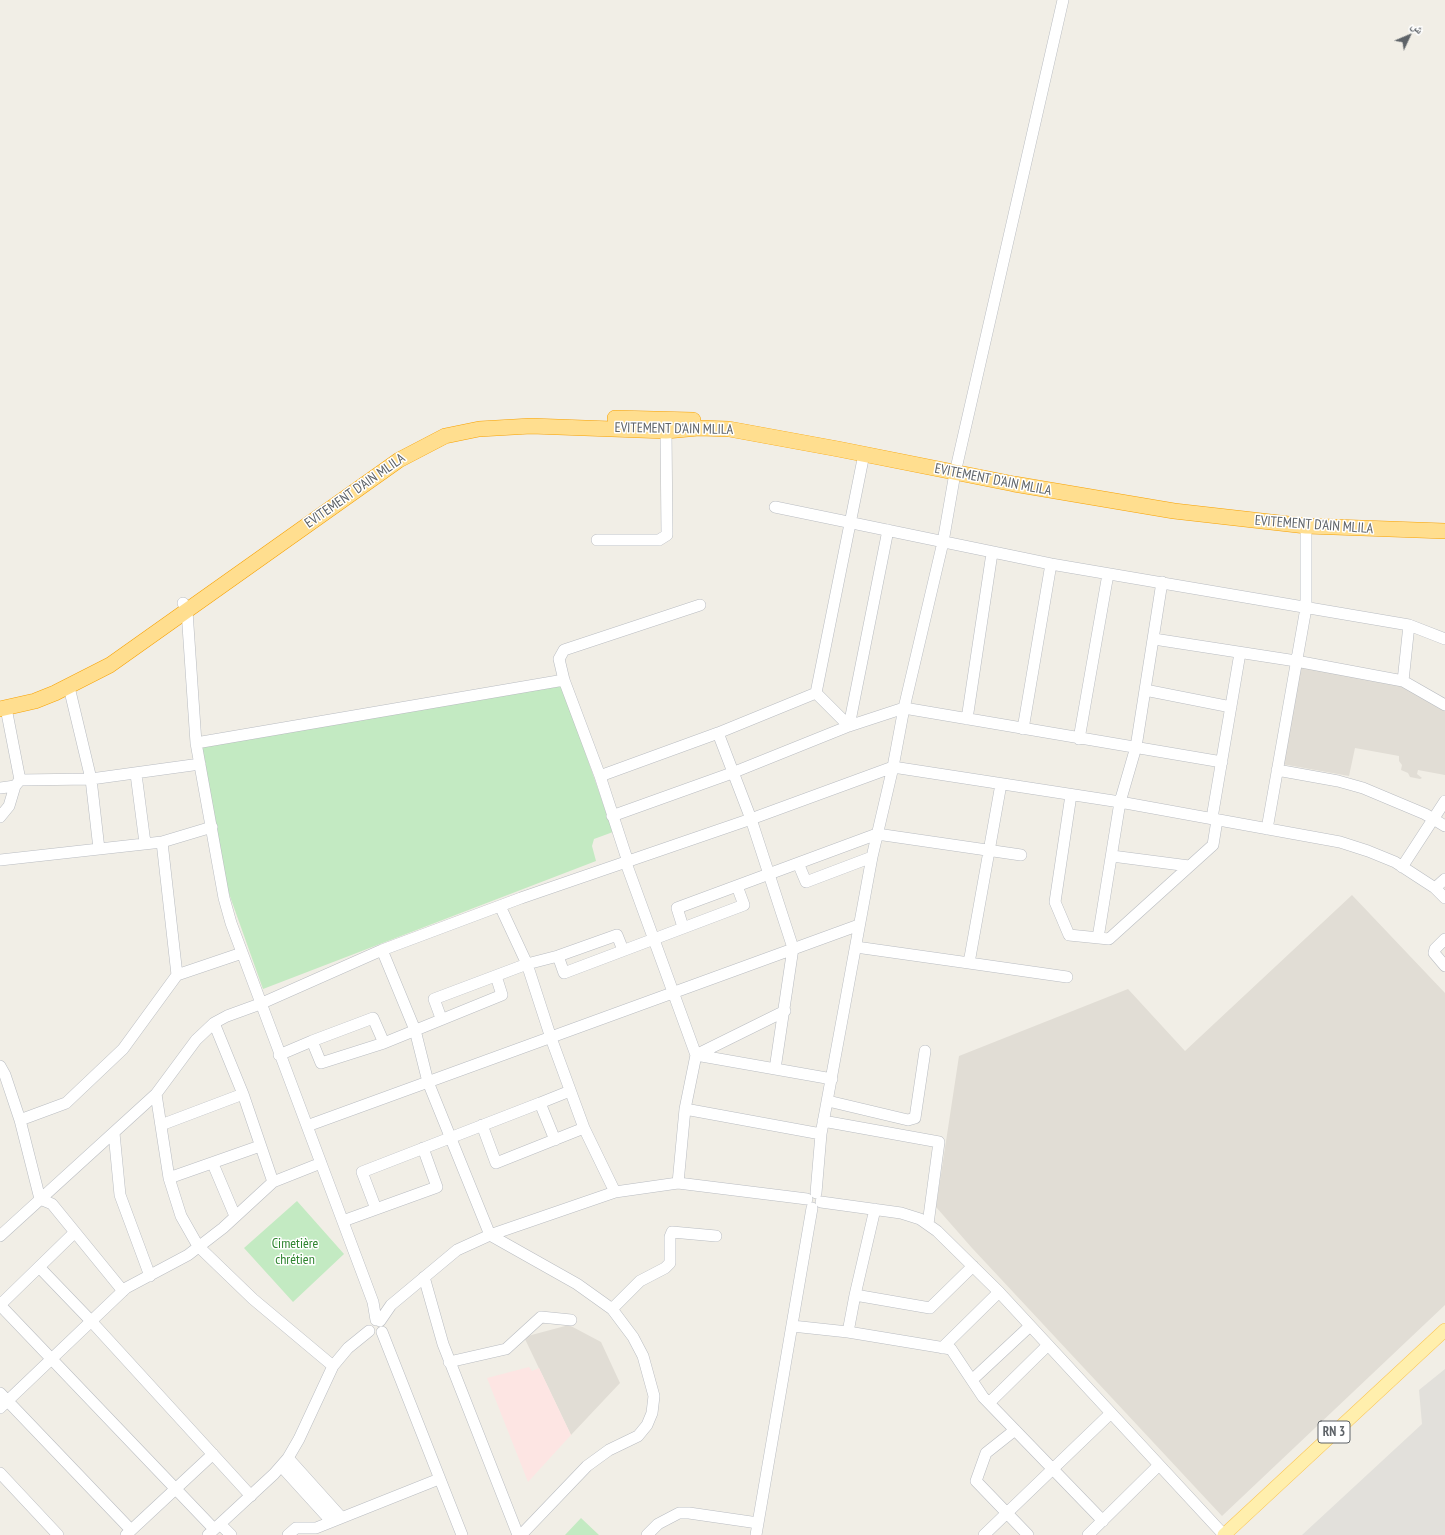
<!DOCTYPE html>
<meta charset="utf-8">
<style>
body{margin:0}
#map{position:relative;width:1445px;height:1535px;overflow:hidden;background:#f1eee6;font-family:"PT Sans Narrow","Noto Naskh Arabic",sans-serif}
canvas{display:block}
.north{position:absolute;left:1389px;top:16px;width:40px;height:40px;-webkit-text-stroke:3px #fff;paint-order:stroke;rotate:46deg;font-size:11px;font-weight:700;line-height:16px;text-align:center;color:#5e6368}
.north::after{content:'';display:block;margin:auto;width:14px;height:18px;background:#5e6368;clip-path:polygon(50% 0,100% 100%,50% 72%,0 100%)}
</style>
<div id="map">
<canvas width="1445" height="1535"></canvas>
<div class="north">ش</div>
</div>
<script>
const g = document.querySelector('canvas').getContext('2d');
g.lineJoin = 'round';
function fill(path, color) { g.fillStyle = color; g.fill(path, 'evenodd'); }
const toPath = rows => new Path2D(rows.map(r => 'M' + r).join(''));
function strokePath(path, color, width, dash) { g.strokeStyle = color; g.lineWidth = width; g.lineCap = dash ? 'butt' : 'round'; g.setLineDash(dash || []); g.stroke(path); }
function drawText(font, color, halo, rows, align = 'center') {
  g.font = font + ' "PT Sans Narrow",sans-serif'; g.lineWidth = 3; g.setLineDash([]); g.textBaseline = 'middle'; g.strokeStyle = halo; g.fillStyle = color; for (const [text, x, y, turn = 0] of rows) {
    g.save(); g.translate(x, y); g.rotate((+turn || 0) * Math.PI / 180); g.textAlign = isNaN(turn) ? turn : align; if (halo) g.strokeText(text, 0, 0); g.fillText(text, 0, 0); g.restore();
  }
}
const industrial = toPath([
 [1445,1369,1445,1535,1302,1535,1422,1424,1419,1390]
]);
const education = toPath([
 [1298,667,1398,684,1445,710,1445,775,1418,770,1417,774,1422,778,1420,779,1410,777,1408,773,1401,770,1402,765,1399,761,1399,756,1355,748,1349,776,1282,764],
 [1352,895,1445,993,1445,1305,1222,1516,972,1248,936,1207,959,1056,1128,989,1185,1051],
 [569,1325,601,1342,620,1383,571,1435,524,1337]
]);
const medical = toPath([
 [529,1367,532,1371,539,1368,571,1435,528,1482,487,1378]
]);
const green = toPath([
 [562,686,613,832,594,839,592,846,596,861,263,989,227,888,201,746],
 [297,1201,344,1254,293,1302,244,1248],
 [581,1518,599,1535,565,1535]
]);
const minor = toPath([
 [775,507,1051,564,1409,625,1445,639],
 [597,540,659,540,667,535,666,431],
 [183,603,187,611,196,743,224,898,231,923,373,1302,376,1320],
 [1409,625,1403,681,1445,705],
 [1154,639,1296,661,1403,681],
 [69,687,91,779,99,849],
 [1145,690,1231,707],
 [816,693,864,454],
 [967,719,992,553],
 [1023,729,1051,564],
 [718,733,751,819,793,948,775,1069],
 [1079,739,1108,574],
 [196,743,564,680],
 [1277,770,1338,781,1363,788,1425,814,1445,826],
 [136,774,145,843],
 [600,776,718,733,816,693,849,726,888,530],
 [20,780,91,779,200,764],
 [1001,784,969,963,1067,977],
 [0,788,15,786],
 [1071,795,1055,902,1069,935,1109,939,1213,845,1217,820],
 [612,816,732,773,849,726,904,708,1222,762],
 [0,817,9,806,15,786,20,780,6,708],
 [1212,818,1240,653],
 [1267,829,1306,608,1306,526],
 [162,842,177,975,242,953],
 [1112,856,1189,866],
 [0,860,162,842,212,827],
 [628,862,600,776,564,680,559,659,564,650,700,605],
 [626,863,696,1055,785,1011],
 [798,863,806,882,872,857],
 [1402,867,1445,801],
 [1435,888,1445,879],
 [500,906,527,964,551,1038,584,1128,615,1192],
 [683,927,677,908,877,834,1021,855],
 [1098,938,1120,802,1136,747,1162,582],
 [1445,939,1435,949,1434,953,1445,966],
 [856,947,969,963],
 [382,950,415,1030,428,1082,490,1235,577,1284,612,1309,633,1337,643,1356,654,1396,652,1413,647,1425,638,1436,609,1450,587,1466,521,1535],
 [558,956,564,973,744,905,737,886],
 [441,1018,434,999,527,964,558,956,617,935,623,950],
 [214,1023,243,1094,273,1182],
 [312,1041,373,1018,384,1043],
 [279,1055,312,1041,321,1063,384,1043,502,995,496,976],
 [0,1066,5,1075,20,1120,40,1199,52,1204,123,1291],
 [156,1094,169,1178,181,1216,198,1246,253,1299,333,1366],
 [828,1101,908,1120,915,1118,925,1051],
 [685,1109,821,1134],
 [20,1120,66,1103,123,1049,177,975],
 [823,1121,939,1142,928,1224],
 [161,1125,243,1094],
 [482,1125,496,1163,584,1128],
 [307,1126,859,925],
 [114,1133,120,1195,150,1276],
 [555,1140,540,1103,570,1091],
 [213,1164,235,1216],
 [169,1178,260,1146],
 [678,1183,685,1109,696,1055,832,1079],
 [816,1193,821,1134,872,857,893,767,904,708,943,542,955,473,1063,0],
 [821,1202,901,1213,920,1219,937,1231,999,1292,1224,1535],
 [376,1209,362,1172,540,1103],
 [343,1221,437,1187,423,1148],
 [0,1236,156,1094,196,1040,214,1023,227,1016,260,1004,382,950,521,898,751,819,893,767,1120,802,1340,842,1368,851,1395,862,1435,888,1445,898],
 [39,1267,91,1321,251,1496],
 [424,1277,443,1344,518,1535],
 [855,1295,930,1308,973,1266],
 [0,1305,214,1529],
 [0,1305,74,1233],
 [612,1309,640,1281,665,1268,670,1263,670,1237,672,1232,716,1236],
 [380,1321,391,1305,457,1250,490,1235,615,1192,678,1183,807,1199],
 [792,1326,848,1332,951,1349,983,1397,1103,1521],
 [382,1332,462,1535],
 [848,1332,855,1295,875,1209],
 [942,1348,999,1292],
 [449,1362,506,1349,541,1317,571,1320],
 [972,1380,1030,1326],
 [0,1393,131,1530],
 [989,1403,1048,1345],
 [0,1408,126,1288,188,1255,223,1228,273,1182,321,1163],
 [1015,1430,986,1453,976,1481,1028,1535],
 [288,1458,341,1517],
 [281,1466,331,1521],
 [0,1473,58,1535],
 [220,1524,231,1535],
 [126,1535,213,1454],
 [208,1535,274,1474,288,1458,299,1439,333,1366,348,1348,369,1331],
 [288,1535,296,1528,316,1528,439,1479],
 [647,1535,658,1524,679,1513,689,1513,758,1523],
 [756,1535,812,1208],
 [984,1535,1111,1413],
 [1088,1535,1159,1465]
]);
const major = toPath([
 [1224,1535,1445,1330]
]);
const highway = toPath([
 [615,418,693,420],
 [0,709,35,701,55,693,110,665,399,460,445,436,479,429,531,426,666,431,699,428,729,429,838,449,1014,484,1174,511,1306,526,1445,531]
]);
const shields = [
 [1334,1432,32]
];
const shieldNames = [
 ["RN 3",1334,1432]
];
const streetNames = [
 ["EVITEMENT D'AIN MLILA",674,429,1],
 ["EVITEMENT D'AIN MLILA",993,480,11],
 ["EVITEMENT D'AIN MLILA",355,491,-35],
 ["EVITEMENT D'AIN MLILA",1314,525,4]
];
const parkNames = [
 ["Cimetière",295,1244],
 ["chrétien",295,1260]
];
fill(industrial, '#e2e0db');
fill(education, '#e1ddd5');
fill(medical, '#fde5e3');
fill(green, '#c3eac2');
strokePath(minor, '#b9bcc1', 12);
strokePath(major, '#fbc656', 14);
strokePath(highway, '#f7a100', 16);
strokePath(minor, '#fff', 11);
strokePath(major, '#ffefad', 13);
strokePath(highway, '#ffde8f', 15);
for (const [x, y, w] of shields) { const box = new Path2D(); box.roundRect(x - w / 2, y - 11, w, 22, 3); g.fillStyle = '#fff'; g.fill(box); strokePath(box, '#5e6368', 1); }
drawText('bold 13px', '#5e6368', null, shieldNames);
drawText('14px', '#5e6368', '#fff', streetNames);
drawText('14px', '#2f8530', '#fff', parkNames);
</script>
